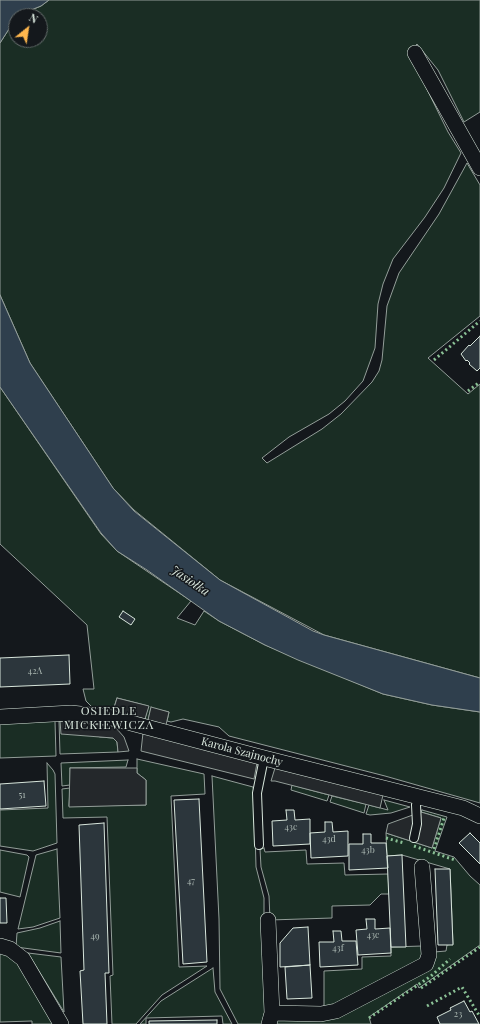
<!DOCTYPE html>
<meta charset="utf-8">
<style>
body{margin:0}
#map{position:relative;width:480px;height:1024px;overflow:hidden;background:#14181c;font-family:"Playfair Display",serif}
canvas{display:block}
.north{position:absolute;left:8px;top:8px;width:40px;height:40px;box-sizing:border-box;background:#14181c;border:1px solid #626a69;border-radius:50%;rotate:30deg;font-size:11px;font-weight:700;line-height:16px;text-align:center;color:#d8e6dc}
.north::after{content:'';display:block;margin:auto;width:14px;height:18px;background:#ffb74d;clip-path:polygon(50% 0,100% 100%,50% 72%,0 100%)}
</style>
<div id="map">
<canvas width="480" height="1024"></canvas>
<div class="north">N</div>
</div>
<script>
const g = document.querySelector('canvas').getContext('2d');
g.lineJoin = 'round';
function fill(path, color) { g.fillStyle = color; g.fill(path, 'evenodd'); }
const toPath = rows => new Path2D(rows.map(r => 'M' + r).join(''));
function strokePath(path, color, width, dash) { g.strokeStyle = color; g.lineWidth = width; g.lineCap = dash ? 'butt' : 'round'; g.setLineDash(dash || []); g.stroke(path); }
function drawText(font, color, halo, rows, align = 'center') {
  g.font = font + ' "Playfair Display",serif'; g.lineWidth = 3; g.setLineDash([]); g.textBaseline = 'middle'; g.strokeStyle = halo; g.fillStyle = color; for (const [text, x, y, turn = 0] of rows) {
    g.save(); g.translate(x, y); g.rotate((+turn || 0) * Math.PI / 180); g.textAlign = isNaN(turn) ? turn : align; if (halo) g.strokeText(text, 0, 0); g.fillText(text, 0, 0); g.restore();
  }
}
const green = toPath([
 [49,0,480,0,480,112,464,122,438,70,417,44,412,49,413,61,448,132,461,153,444,188,425,217,393,259,383,284,378,304,375,348,363,381,345,401,329,414,289,437,262,458,267,463,322,429,341,414,372,382,379,371,382,360,387,306,399,273,439,214,467,163,480,185,480,316,428,358,468,394,480,384,480,678,324,635,220,580,134,510,113,488,30,363,0,295,0,43,16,18,16,40,40,40,40,16,17,16,41,6,49,0],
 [0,387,101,534,117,551,191,601,177,618,195,625,204,611,219,621,265,645,383,694,432,705,480,712,480,803,385,776,229,736,219,727,183,719,171,722,167,721,169,712,151,708,148,720,145,719,148,706,117,698,113,711,92,707,86,701,83,689,94,689,87,625,0,544,0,387],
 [55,721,56,756,0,758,0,723,55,721],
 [59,721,100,737,113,738,117,742,118,752,60,754,59,721],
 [137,759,204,774,205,794,171,796,179,967,207,966,162,995,136,1024,112,1024,110,976,113,975,107,817,63,818,62,789,70,788,69,806,146,805,146,780,137,773,137,759],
 [128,760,126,767,70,768,70,785,62,786,61,763,128,760],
 [47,763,53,770,55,774,57,843,33,851,0,846,0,810,48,808,47,763],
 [212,776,253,787,254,792,256,867,264,898,264,989,267,1001,262,1024,238,1024,220,989,219,919,212,776],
 [292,785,329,795,327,801,291,790,292,785],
 [332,796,366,804,364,813,330,802,332,796],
 [384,800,410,807,391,813,370,815,366,814,369,805,388,810,384,800],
 [422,810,447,817,435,851,454,857,470,876,480,885,480,945,419,988,417,984,369,1017,371,1024,273,1024,278,1017,323,1016,434,952,446,951,447,945,453,944,450,869,402,855,387,856,386,833,432,848,441,818,421,812,422,810],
 [264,848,265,852,306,850,307,864,344,863,345,875,388,874,389,894,381,894,370,905,332,906,332,918,270,920,269,896,261,867,260,849,264,848],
 [57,849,60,918,33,927,18,929,36,855,57,849],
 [0,850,27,855,29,857,20,897,0,892,0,850],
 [60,921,61,953,16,947,17,933,40,928,60,921],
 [422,946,424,959,329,1007,324,1008,324,971,362,969,362,957,391,956,391,947,422,946],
 [0,950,14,956,56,1024,32,1024,32,1021,0,1022,0,950],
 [28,953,61,957,64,1012,28,953],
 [213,968,215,992,232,1024,223,1024,222,1016,146,1018,146,1024,140,1024,161,1001,213,968]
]);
const parking = toPath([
 [117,698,149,706,145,719,113,711,117,698],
 [151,707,169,712,166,725,148,720,151,707],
 [60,721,112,726,116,728,124,737,129,751,118,752,117,742,113,738,61,734,60,721],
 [143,733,257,763,254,779,141,751,143,733],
 [70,768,137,768,137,773,146,780,146,805,69,807,70,768],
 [275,768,383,795,380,808,275,781,271,781,275,768],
 [421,812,441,818,432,848,386,833,388,824,421,812]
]);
const water = toPath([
 [0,0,49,0,41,6,16,16,16,18,0,43,0,0],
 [0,295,30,363,113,488,134,511,220,580,313,631,324,635,480,678,480,712,432,705,383,694,298,660,265,645,219,621,147,570,117,551,101,533,0,387,0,295]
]);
const building = toPath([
 [480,336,480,368,477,371,469,364,470,363,467,360,466,361,461,354,469,345,470,346,480,336],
 [123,611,135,619,131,625,119,617,123,611],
 [69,655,70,684,0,687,0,658,69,655],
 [44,781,46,806,0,809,0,784,44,781],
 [199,799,207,962,183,964,174,800,199,799],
 [286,810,294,810,295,820,310,819,310,844,273,846,272,821,287,820,286,810],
 [325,822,332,822,333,832,348,831,348,856,311,858,310,833,325,832,325,822],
 [104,823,109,973,105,973,107,1024,83,1024,80,971,84,970,79,825,104,823],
 [470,833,480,843,480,864,459,843,470,833],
 [363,834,371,834,371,843,386,843,388,868,349,870,349,844,363,844,363,834],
 [402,855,406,947,391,947,387,856,402,855],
 [435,869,450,869,453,945,438,945,435,869],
 [0,898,6,898,7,923,0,923,0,898],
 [366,919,375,919,375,929,390,928,391,953,358,955,356,930,367,929,366,919],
 [308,927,310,965,280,967,280,943,293,928,308,927],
 [333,931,341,931,342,941,356,941,358,965,320,967,319,942,334,942,333,931],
 [310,965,312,998,287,999,285,967,310,965],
 [464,1001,470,1012,472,1011,479,1024,440,1024,437,1017,451,1010,450,1008,464,1001],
 [217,1020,217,1024,149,1024,149,1021,217,1020]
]);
const service = toPath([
 [414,838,417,824,416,805,418,797],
 [259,845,257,793,264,758]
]);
const minor = toPath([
 [415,53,480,168],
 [0,717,71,713,108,717,264,758,463,808,480,816],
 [268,920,272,1013,269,1024],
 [0,946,10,949,23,959,61,1024],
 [272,1013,321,1014,336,1011,426,964,429,955,422,867]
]);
const hedge = toPath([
 [434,360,480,321],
 [468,391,480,382],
 [386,838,404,843],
 [414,846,455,860],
 [434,849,444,818],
 [421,988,480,947],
 [427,1006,462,987,480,1017],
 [369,1018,431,976,450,959]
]);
const numberNames = [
 ["42A",35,671],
 ["51",22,795],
 ["43e",291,827],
 ["43d",329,839],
 ["43b",368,850],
 ["47",191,881],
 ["43c",373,935],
 ["49",95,936],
 ["43f",338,948],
 ["23",458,1014]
];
const streetNames = [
 ["Karola Szajnochy",242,752,15]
];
const waterNames = [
 ["Jasiołka",190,581,34]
];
const neighbourhoodNames = [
 ["OSIEDLE",109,711],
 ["MICKIEWICZA",109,725]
];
fill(green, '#1a2d24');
strokePath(green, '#939e99', 1);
fill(parking, '#24282b');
strokePath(parking, '#939e99', 1);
fill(water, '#2f3f4d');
strokePath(water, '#939e99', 1);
fill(building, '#2c363c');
strokePath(building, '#d8e6dc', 1);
strokePath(service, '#d8e6dc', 10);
strokePath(minor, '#d8e6dc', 16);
strokePath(service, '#14181c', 8);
strokePath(minor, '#14181c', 15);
strokePath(hedge, '#8ac095', 3, [2, 3]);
drawText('9px', '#adbab4', null, numberNames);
drawText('11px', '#d8e6dc', '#14181c', streetNames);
drawText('italic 12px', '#d8e6dc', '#14181c', waterNames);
g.letterSpacing = '1px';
drawText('12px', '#d8e6dc', '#14181c', neighbourhoodNames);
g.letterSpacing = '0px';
</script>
